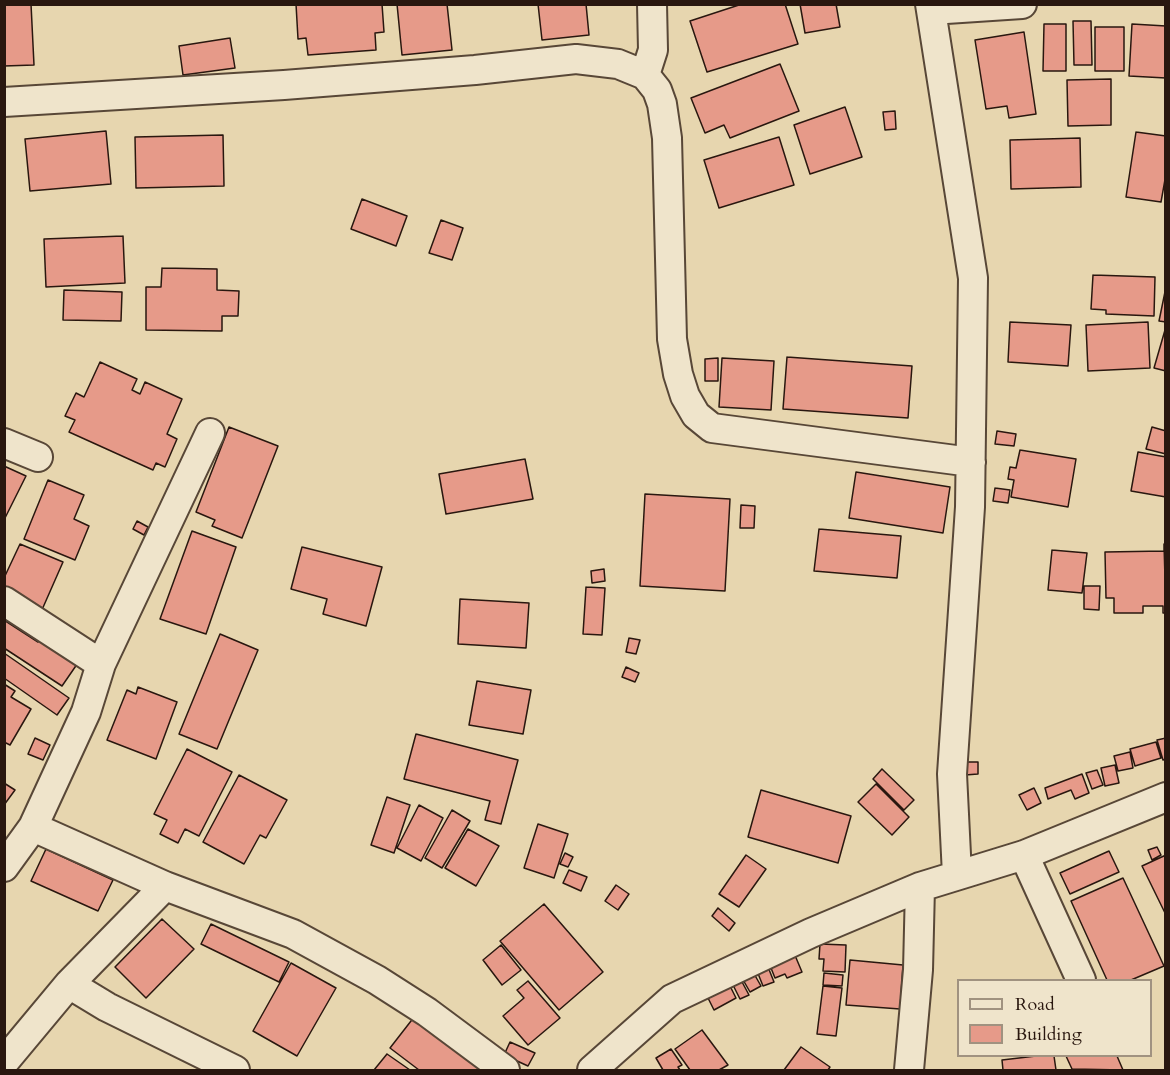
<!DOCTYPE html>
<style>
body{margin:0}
#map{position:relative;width:1170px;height:1075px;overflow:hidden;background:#e7d6af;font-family:Cardo,serif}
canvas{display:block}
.frame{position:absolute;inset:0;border:6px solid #29170f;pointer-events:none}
.legend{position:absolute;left:957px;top:979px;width:195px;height:78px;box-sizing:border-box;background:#efe4cb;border:2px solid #a09280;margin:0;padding:8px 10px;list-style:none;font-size:18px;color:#29170f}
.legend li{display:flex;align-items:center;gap:12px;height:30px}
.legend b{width:30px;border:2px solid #a09280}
</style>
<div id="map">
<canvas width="1170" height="1075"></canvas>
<div class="frame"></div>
<ul class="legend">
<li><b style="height:8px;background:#efe4cb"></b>Road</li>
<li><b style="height:16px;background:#e69a89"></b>Building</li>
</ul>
</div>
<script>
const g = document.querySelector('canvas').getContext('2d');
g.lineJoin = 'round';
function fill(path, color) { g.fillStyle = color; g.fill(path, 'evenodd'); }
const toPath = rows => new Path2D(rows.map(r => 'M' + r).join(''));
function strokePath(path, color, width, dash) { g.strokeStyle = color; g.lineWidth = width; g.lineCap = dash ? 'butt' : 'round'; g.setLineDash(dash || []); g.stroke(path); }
const building = toPath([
 [4,4,31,4,34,65,4,66,4,4],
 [296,4,382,4,384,32,375,33,376,50,308,55,306,38,298,39,296,4],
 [397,4,447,4,452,50,402,55,397,4],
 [538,4,586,4,589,35,542,40,538,4],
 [742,4,785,4,798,44,707,72,690,21,742,4],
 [800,4,836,4,840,27,805,33,800,4],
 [1073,21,1091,21,1092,65,1074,65,1073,21],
 [1044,24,1066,24,1066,71,1043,71,1044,24],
 [1132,24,1166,26,1166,78,1129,76,1132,24],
 [1095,27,1124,27,1124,71,1095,71,1095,27],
 [1024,32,1036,114,1009,118,1007,106,986,109,975,40,1024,32],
 [230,38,235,68,183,75,179,46,230,38],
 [780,64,799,111,730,138,724,125,705,133,691,98,780,64],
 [1111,79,1111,125,1068,126,1067,80,1111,79],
 [845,107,862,157,810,174,794,125,845,107],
 [895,111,896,129,885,130,883,112,895,111],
 [106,131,111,184,30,191,25,139,106,131],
 [1136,132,1166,136,1166,174,1161,202,1126,197,1136,132],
 [223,135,224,186,136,188,135,137,223,135],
 [779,137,794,185,719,208,704,160,779,137],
 [1080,138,1081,187,1011,189,1010,140,1080,138],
 [362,199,407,216,396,246,351,229,362,199],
 [441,220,463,228,452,260,429,253,441,220],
 [123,236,125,283,46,287,44,239,123,236],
 [162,268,217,269,217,290,239,291,238,316,222,316,222,331,146,330,146,287,161,287,162,268],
 [1093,275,1155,277,1154,316,1106,314,1106,310,1091,309,1093,275],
 [1166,287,1166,322,1159,321,1166,287],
 [64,290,122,292,121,321,63,320,64,290],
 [1010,322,1071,325,1068,366,1008,362,1010,322],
 [1148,322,1150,368,1088,371,1086,325,1148,322],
 [1165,330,1166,330,1166,371,1154,368,1165,330],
 [787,357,912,366,908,418,783,409,787,357],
 [718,358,718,381,705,381,705,359,718,358],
 [722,358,774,361,771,410,719,407,722,358],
 [100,362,137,379,132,390,140,394,145,382,182,399,167,434,177,439,165,467,156,463,153,470,69,432,75,420,65,416,76,393,84,397,100,362],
 [229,427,278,446,242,538,212,526,215,520,196,512,229,427],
 [1152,427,1166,431,1166,454,1146,449,1152,427],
 [997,431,1016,434,1014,446,995,444,997,431],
 [1020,450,1076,459,1068,507,1011,497,1014,480,1008,479,1010,467,1016,468,1020,450],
 [1138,452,1166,457,1166,497,1131,491,1138,452],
 [525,459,533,499,446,514,439,474,525,459],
 [4,466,26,476,4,520,4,466],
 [856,472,950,487,943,533,849,518,856,472],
 [48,480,84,495,74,519,89,526,75,560,24,539,48,480],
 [995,488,1010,490,1008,503,993,501,995,488],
 [645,494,730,499,725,591,640,586,645,494],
 [741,505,755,506,754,528,740,528,741,505],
 [137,521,148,527,144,535,133,529,137,521],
 [819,529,901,536,897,578,814,571,819,529],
 [192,531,236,547,206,634,160,619,192,531],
 [20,544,63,562,41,612,4,596,4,578,20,544],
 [1164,544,1166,613,1163,613,1163,606,1143,606,1143,613,1114,613,1114,598,1106,598,1105,552,1164,551,1164,544],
 [302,547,382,567,366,626,323,614,327,599,291,589,302,547],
 [1052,550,1087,553,1082,593,1048,590,1052,550],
 [604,569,605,581,592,583,591,571,604,569],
 [1084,586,1100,586,1099,610,1084,609,1084,586],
 [586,587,605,588,602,635,583,634,586,587],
 [460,599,529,603,526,648,458,644,460,599],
 [4,620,38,642,45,632,82,657,62,686,4,648,4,620],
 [220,634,258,650,217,749,179,734,220,634],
 [629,638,640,640,636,654,626,652,629,638],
 [4,653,69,698,57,715,4,678,4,653],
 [626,667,639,673,635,682,622,677,626,667],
 [477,681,531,690,523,734,469,725,477,681],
 [4,684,15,691,11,697,31,709,10,745,4,742,4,684],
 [138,687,177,702,156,759,107,740,127,690,136,694,138,687],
 [416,734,518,760,501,824,485,820,490,801,404,779,416,734],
 [35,738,50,745,43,760,28,754,35,738],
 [1166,738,1166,759,1163,760,1157,740,1166,738],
 [1156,742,1161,758,1135,766,1130,749,1156,742],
 [187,749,232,772,199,836,185,829,178,843,160,834,167,820,154,814,187,749],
 [1130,752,1133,768,1118,771,1114,756,1130,752],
 [965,762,978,762,978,774,965,775,965,762],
 [1115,765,1119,783,1105,786,1101,768,1115,765],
 [882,769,914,800,904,810,873,779,882,769],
 [1097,770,1103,785,1092,789,1086,773,1097,770],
 [1082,774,1089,793,1075,799,1071,790,1048,799,1045,788,1082,774],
 [239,775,287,800,266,838,260,835,244,864,203,842,239,775],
 [4,783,15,790,4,805,4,783],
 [876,784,909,817,892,835,858,802,876,784],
 [1034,788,1041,803,1027,810,1019,795,1034,788],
 [761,790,851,816,838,863,748,837,761,790],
 [387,797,410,805,394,853,371,845,387,797],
 [419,805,443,818,421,861,397,848,419,805],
 [452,810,470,821,442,868,425,858,452,810],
 [538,824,568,834,554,878,524,868,538,824],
 [468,829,499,846,476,886,445,868,468,829],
 [1157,847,1161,855,1152,860,1148,850,1157,847],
 [46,849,113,880,98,911,31,881,46,849],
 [1109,851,1119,872,1070,894,1060,873,1109,851],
 [565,853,573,857,568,867,560,864,565,853],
 [746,855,766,869,739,907,719,894,746,855],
 [1166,855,1166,915,1142,866,1166,855],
 [569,870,587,877,581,891,563,883,569,870],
 [1123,878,1164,966,1131,980,1107,980,1071,901,1123,878],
 [616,885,629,894,618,910,605,901,616,885],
 [544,904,603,972,559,1010,500,941,544,904],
 [718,908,735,923,729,931,712,916,718,908],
 [162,919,194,949,146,998,115,967,162,919],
 [211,924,289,962,279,982,201,944,211,924],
 [820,944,846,945,845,972,823,971,824,959,819,959,820,944],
 [501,945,521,970,502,985,483,960,501,945],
 [794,953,802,972,787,978,785,974,775,978,769,963,794,953],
 [850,960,903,965,900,1009,846,1005,850,960],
 [291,963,336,988,297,1056,253,1031,291,963],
 [768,967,774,982,763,986,757,971,768,967],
 [753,972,761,986,750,992,742,978,753,972],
 [824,973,843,975,842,986,823,985,824,973],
 [741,980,749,995,740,999,732,983,741,980],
 [528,981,560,1018,528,1045,503,1016,524,998,517,990,528,981],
 [730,986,736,998,714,1010,708,998,730,986],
 [823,986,842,988,836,1036,817,1034,823,986],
 [418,1012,496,1070,419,1070,390,1048,418,1012],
 [702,1030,728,1065,719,1070,690,1070,675,1049,702,1030],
 [510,1042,535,1053,528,1066,504,1055,510,1042],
 [801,1047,830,1067,828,1070,784,1070,801,1047],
 [671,1049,682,1065,678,1067,680,1070,663,1070,656,1058,671,1049],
 [387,1054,410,1070,374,1070,387,1054],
 [1036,1056,1054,1056,1056,1070,1003,1070,1002,1060,1036,1056],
 [1066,1056,1117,1056,1123,1070,1072,1069,1066,1056]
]);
const minor = toPath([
 [930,4,973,278,970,507,952,774,957,875],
 [931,10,1022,4],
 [645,75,653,50,652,4],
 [4,102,284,85,475,70,576,59,618,64,645,75,657,90,662,104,667,138,672,339,678,374,685,396,696,415,712,428,971,462],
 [4,443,38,457],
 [4,601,101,664,86,712,33,827],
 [101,664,210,433],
 [1024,855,1081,980],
 [4,867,33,827,165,886,293,934,377,980,427,1012,505,1070],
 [69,984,107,1007,235,1070],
 [4,1062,69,984,165,886],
 [592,1070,672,999,811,933,920,887,1024,855,1166,797],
 [909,1070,918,970,920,887]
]);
fill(building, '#e69a89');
strokePath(building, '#29170f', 1.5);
strokePath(minor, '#584737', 32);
strokePath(minor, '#efe4cb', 28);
</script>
